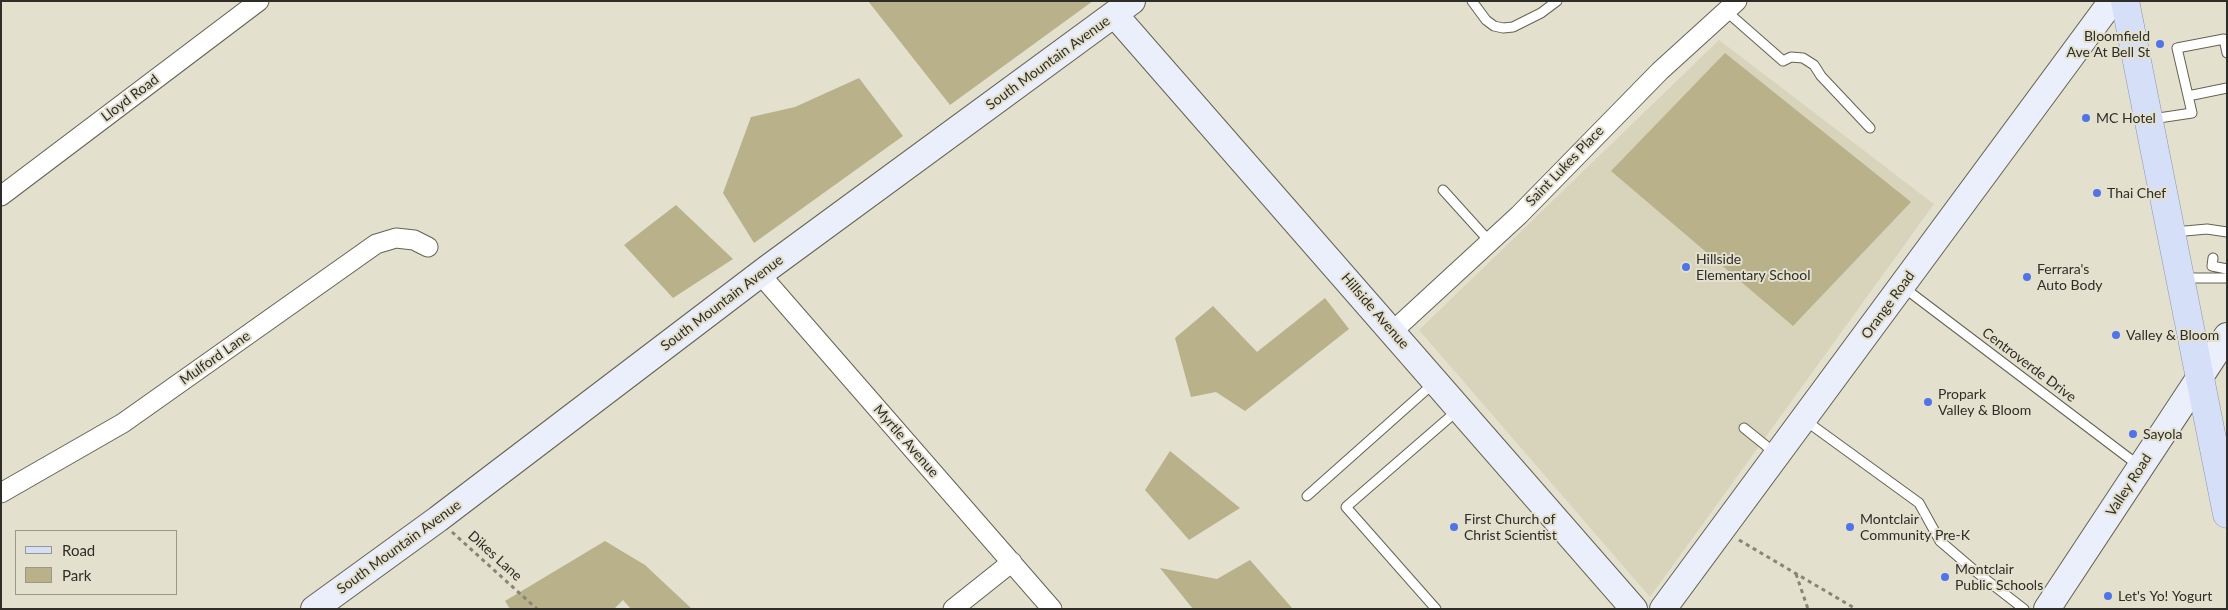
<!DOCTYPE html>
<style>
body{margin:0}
#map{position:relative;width:2228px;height:610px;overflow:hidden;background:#e3e0ce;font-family:Lato,sans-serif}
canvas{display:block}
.frame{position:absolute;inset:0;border:2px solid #2f2d27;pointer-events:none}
.legend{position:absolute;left:15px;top:530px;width:162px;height:65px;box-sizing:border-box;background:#e3e0ce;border:1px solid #9b988b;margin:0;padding:6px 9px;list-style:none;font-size:15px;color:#2f2d27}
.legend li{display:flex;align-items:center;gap:10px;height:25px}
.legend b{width:25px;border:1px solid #9b988b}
</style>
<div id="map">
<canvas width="2228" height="610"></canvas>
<div class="frame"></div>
<ul class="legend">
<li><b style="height:6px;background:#d5dff8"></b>Road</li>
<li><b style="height:14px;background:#b9b18a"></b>Park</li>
</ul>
</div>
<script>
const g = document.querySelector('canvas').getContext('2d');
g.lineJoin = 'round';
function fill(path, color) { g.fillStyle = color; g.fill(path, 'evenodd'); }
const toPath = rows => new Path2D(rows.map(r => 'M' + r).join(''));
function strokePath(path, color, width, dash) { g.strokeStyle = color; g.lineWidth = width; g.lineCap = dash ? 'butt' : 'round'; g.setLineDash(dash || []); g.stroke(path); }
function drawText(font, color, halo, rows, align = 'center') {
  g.font = font + ' Lato,sans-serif'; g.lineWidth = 4; g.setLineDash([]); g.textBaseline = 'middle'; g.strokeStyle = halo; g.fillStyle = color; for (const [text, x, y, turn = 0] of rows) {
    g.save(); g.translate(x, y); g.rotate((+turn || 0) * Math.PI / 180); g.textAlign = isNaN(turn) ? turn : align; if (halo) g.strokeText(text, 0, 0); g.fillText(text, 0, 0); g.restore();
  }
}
const built = toPath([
 [1719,40,1934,204,1650,597,1419,330]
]);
const green = toPath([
 [868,1,1093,1,950,105],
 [1725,53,1911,202,1793,326,1611,171],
 [859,78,903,136,754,243,723,193,751,117,795,107],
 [676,205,733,259,673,298,624,245],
 [1325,298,1349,329,1245,411,1216,392,1191,397,1175,338,1213,306,1257,352],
 [1170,451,1240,508,1189,540,1145,490],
 [605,541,645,565,692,609,631,609,623,600,614,609,510,609,505,601],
 [1250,560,1293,609,1193,609,1160,568,1217,579]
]);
const path = toPath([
 [452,532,537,609],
 [1739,540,1856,609],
 [1796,574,1808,609]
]);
const lane = toPath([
 [1472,1,1486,20,1494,26,1503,28,1513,27,1541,13,1557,1],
 [1726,11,1783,61,1791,57,1803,58,1814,65,1821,76,1870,128],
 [2188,96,2227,88],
 [2152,119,2192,113,2177,48,2224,39,2227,53],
 [1443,190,1490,242],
 [2174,232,2207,229,2227,232],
 [2213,258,2212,266,2227,269],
 [2182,278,2227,278],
 [1903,287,2138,465],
 [1806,421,1919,503,1940,541,1975,571,2024,609],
 [1744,428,1775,453],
 [1307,496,1434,383],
 [1436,609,1346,507,1458,410]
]);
const street = toPath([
 [1,196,259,1],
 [760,274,1052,609],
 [1393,331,1519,215,1660,71,1737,1],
 [1,493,123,423,376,244,396,238,414,240,428,247],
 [953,609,1012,562]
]);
const secondary = toPath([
 [1115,15,1634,609],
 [314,609,438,519,768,268,1132,1],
 [1663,609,2112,1],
 [2047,609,2227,336]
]);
const primary = toPath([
 [2125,1,2227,514]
]);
const markers = [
 [2160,44,5,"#4f74e8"],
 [2086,118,5,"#4f74e8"],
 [2097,193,5,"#4f74e8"],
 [1686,267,5,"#4f74e8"],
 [2027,277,5,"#4f74e8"],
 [2116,335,5,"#4f74e8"],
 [1928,402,5,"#4f74e8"],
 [2133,434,5,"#4f74e8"],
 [1454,527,5,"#4f74e8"],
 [1850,527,5,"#4f74e8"],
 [1945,577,5,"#4f74e8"],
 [2108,596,5,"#4f74e8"]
];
const poiNames = [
 ["Bloomfield",2150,36,"right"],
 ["Ave At Bell St",2150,52,"right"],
 ["MC Hotel",2096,118],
 ["Thai Chef",2107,193],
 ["Hillside",1696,259],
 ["Elementary School",1696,275],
 ["Ferrara's",2037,269],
 ["Auto Body",2037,285],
 ["Valley & Bloom",2126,335],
 ["Propark",1938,394],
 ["Valley & Bloom",1938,410],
 ["Sayola",2143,434],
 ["First Church of",1464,519],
 ["Christ Scientist",1464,535],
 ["Montclair",1860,519],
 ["Community Pre-K",1860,535],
 ["Montclair",1955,569],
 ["Public Schools",1955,585],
 ["Let's Yo! Yogurt",2118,596]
];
const streetNames = [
 ["South Mountain Avenue",1048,63,-36],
 ["Lloyd Road",130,98,-37],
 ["Saint Lukes Place",1565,166,-46],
 ["South Mountain Avenue",722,303,-37],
 ["Orange Road",1888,305,-54],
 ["Hillside Avenue",1375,311,49],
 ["Mulford Lane",215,358,-35],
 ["Centroverde Drive",2029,365,37],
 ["Myrtle Avenue",906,441,49],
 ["Valley Road",2129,485,-57],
 ["South Mountain Avenue",399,547,-36],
 ["Dikes Lane",495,556,42]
];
fill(built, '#d8d4bb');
fill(green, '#b9b18a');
strokePath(lane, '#656253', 11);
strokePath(street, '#656253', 21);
strokePath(secondary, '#656253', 28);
strokePath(primary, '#8993ac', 29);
strokePath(path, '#878478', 3, [4, 4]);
strokePath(lane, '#fff', 9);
strokePath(street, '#fff', 19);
strokePath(secondary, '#eaeffb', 26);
strokePath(primary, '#d5dff8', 28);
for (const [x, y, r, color] of markers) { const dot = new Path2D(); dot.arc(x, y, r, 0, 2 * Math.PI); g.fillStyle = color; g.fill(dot); strokePath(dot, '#e3e0ce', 2); }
drawText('14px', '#2f2d27', '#e3e0ce', poiNames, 'left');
drawText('14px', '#2f2d27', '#e3e0ce', streetNames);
</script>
